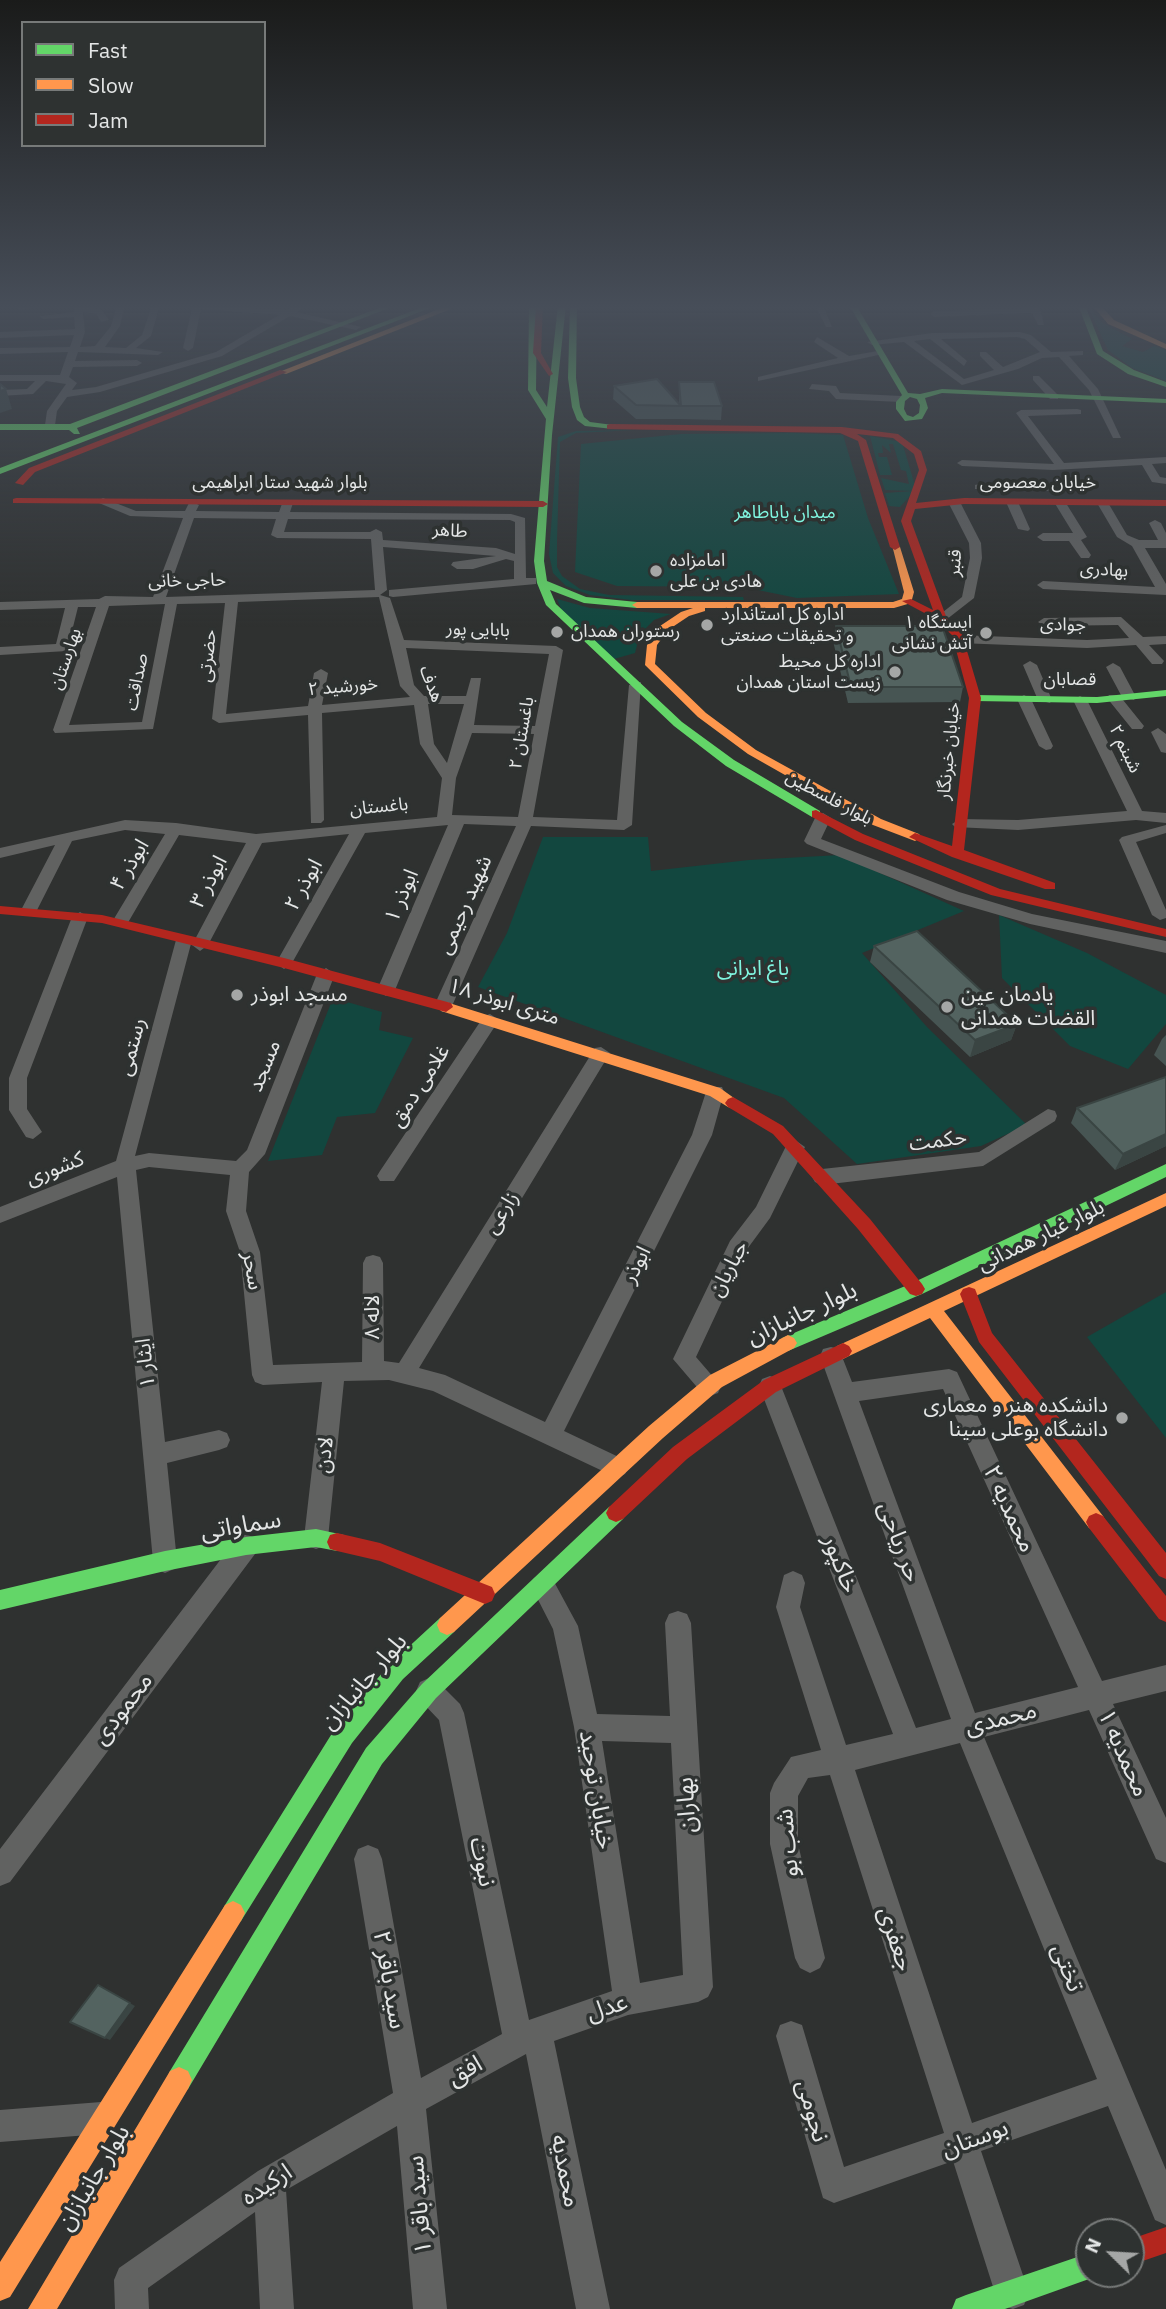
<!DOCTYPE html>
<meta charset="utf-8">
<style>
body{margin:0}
#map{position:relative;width:1166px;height:2309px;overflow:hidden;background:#2f3130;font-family:"IBM Plex Sans",sans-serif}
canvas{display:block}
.legend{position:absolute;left:21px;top:21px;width:245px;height:126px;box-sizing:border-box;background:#2e3231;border:2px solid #777a79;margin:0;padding:9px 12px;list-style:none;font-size:21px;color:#e4e6e6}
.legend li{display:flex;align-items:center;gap:14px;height:35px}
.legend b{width:35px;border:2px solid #777a79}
.north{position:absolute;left:1075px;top:2218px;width:70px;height:70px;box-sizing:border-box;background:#2e3231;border:2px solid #777a79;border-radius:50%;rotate:294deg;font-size:19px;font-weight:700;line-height:28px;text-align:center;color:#e4e6e6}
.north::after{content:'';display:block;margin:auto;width:24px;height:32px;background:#a5a7a6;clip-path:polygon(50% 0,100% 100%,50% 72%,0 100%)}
</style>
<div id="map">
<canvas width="1166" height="2309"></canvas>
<ul class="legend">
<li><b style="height:9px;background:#63d668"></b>Fast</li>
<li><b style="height:9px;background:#ff974d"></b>Slow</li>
<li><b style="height:9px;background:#b3261e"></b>Jam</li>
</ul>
<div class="north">N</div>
</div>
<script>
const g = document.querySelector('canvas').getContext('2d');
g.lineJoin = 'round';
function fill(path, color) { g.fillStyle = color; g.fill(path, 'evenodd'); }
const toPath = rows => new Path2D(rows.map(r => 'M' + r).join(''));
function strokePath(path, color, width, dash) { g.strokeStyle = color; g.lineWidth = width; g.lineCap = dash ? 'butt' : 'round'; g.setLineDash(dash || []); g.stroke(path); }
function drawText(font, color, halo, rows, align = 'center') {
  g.font = font + ' "IBM Plex Sans","Noto Sans Arabic",sans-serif'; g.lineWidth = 7; g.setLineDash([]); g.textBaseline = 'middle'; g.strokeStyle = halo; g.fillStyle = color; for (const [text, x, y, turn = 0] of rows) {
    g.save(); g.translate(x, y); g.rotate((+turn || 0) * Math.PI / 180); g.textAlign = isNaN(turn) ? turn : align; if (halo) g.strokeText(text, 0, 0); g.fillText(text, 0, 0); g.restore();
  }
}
const green = toPath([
 [1087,305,1103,323,1132,339,1122,346,1143,352,1154,346,1166,350,1166,381,1132,368,1108,350],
 [635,430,576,433,560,442,557,540,557,567,562,576,580,589,609,595,743,597,744,600,631,600,590,595,566,586,553,573,549,554,558,437,576,431],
 [793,433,843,435,868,518,899,594,797,598,743,587,617,586,575,572,581,444,681,434],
 [870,436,902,442,916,489,900,507,889,506,885,493,912,491,885,490,881,478,909,484,906,471,901,470,893,444,889,444,891,453,882,445,883,453,878,453,879,457,887,457,892,475,880,475],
 [557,599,590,608,671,614,654,620,640,634,635,653,614,659,561,609],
 [543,837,648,837,651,871,749,860,840,855,964,911,862,953,927,1027,1027,1125,981,1146,857,1164,784,1098,478,987,507,933],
 [999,915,1087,953,1166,995,1166,1024,1128,1069,1070,1046,1002,978],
 [333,998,382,1012,379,1030,413,1038,375,1113,337,1117,322,1155,268,1161],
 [1166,1292,1166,1438,1087,1337]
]);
const street = toPath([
 [17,305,57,305,19,310,15,307,17,305],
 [74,305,102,310,109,320,101,322,96,314,83,312,85,332,80,347,95,346,111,326,117,305,125,305,120,326,105,347,126,348,142,335,152,305,160,305,151,336,136,348,163,352,158,355,78,352,75,361,137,360,142,363,137,366,73,367,69,377,77,383,72,390,96,387,216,352,279,315,201,309,193,348,188,351,183,348,192,308,185,305,288,310,297,305,307,305,297,312,361,327,356,330,290,316,222,356,100,392,67,397,57,411,55,425,50,428,45,425,47,411,66,384,46,381,33,394,0,396,0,390,27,389,35,381,0,381,0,375,60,375,68,352,0,354,0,348,70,347,74,335,0,338,0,332,75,329,74,317,43,319,39,316,74,312,74,305],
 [815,305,823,305,832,327,826,327,815,305],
 [1037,308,1041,311,1044,325,1038,325,1032,313,934,317,930,314,934,311,1037,308],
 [1020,332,1031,335,1051,352,1083,351,1083,355,1069,356,1098,389,1121,438,1113,438,1089,390,1059,357,1042,358,1018,369,962,385,904,342,872,345,867,342,932,333,1020,332],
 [1017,337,1025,339,1040,352,1003,367,986,352,980,352,980,356,994,370,964,379,914,341,930,339,964,366,967,361,941,339,1017,337],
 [817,337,849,356,878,351,883,354,758,381,758,377,838,358,814,342,817,337],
 [1033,376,1039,376,1058,395,1058,399,1050,399,1033,380,1033,376],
 [812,384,836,386,840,393,901,396,906,399,901,402,836,399,829,391,809,389,812,384],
 [1077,409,1081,410,1081,414,1028,416,1064,463,1166,457,1166,463,1152,464,1160,477,1166,478,1166,484,1152,482,1142,465,1053,470,962,466,957,463,962,460,1054,464,1016,413,1021,410,1077,409],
 [979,484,1048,485,1054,488,1048,491,975,489,975,485,979,484],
 [103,498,136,511,185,511,189,503,193,502,199,505,196,511,279,512,283,501,287,500,293,503,290,512,511,514,525,518,526,578,536,578,536,584,393,597,389,596,389,590,514,579,514,561,506,559,473,569,457,569,451,565,453,562,496,556,383,547,387,590,380,595,390,598,404,640,556,646,563,650,533,817,617,820,629,685,641,682,632,825,624,830,531,826,452,1006,443,1012,434,1006,516,826,464,824,395,990,386,996,377,990,448,825,365,833,292,963,284,969,276,963,349,834,262,843,208,945,200,951,192,945,246,843,179,835,126,926,120,927,112,922,165,834,125,830,72,841,34,916,22,916,20,912,55,845,0,858,0,848,125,820,176,823,256,834,437,817,442,778,420,744,414,705,322,713,324,820,321,823,311,823,308,715,219,723,212,719,225,603,177,604,153,729,55,733,53,730,96,607,78,607,67,651,0,655,0,647,56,644,65,608,0,610,0,602,99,599,105,596,153,597,183,518,130,516,99,503,97,501,103,498],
 [194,518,276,519,271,535,277,538,371,539,375,590,166,597,194,518],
 [288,519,510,520,515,522,515,554,496,548,383,540,382,532,376,529,370,532,284,532,288,519],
 [379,597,400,686,410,697,322,705,328,673,321,669,314,673,308,706,226,714,238,602,379,597],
 [165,604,142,722,69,725,109,606,165,604],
 [406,648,549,654,535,726,474,725,481,678,471,678,466,696,424,696,414,685,406,648],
 [428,704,464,704,447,763,434,744,428,704],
 [472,733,534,734,518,817,452,815,456,778,472,733],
 [954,499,960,502,981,543,982,558,974,598,942,623,938,622,938,616,962,597,970,558,969,543,948,502,954,499],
 [1012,499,1018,502,1030,529,1028,531,1018,529,1006,502,1012,499],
 [1056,500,1064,500,1087,537,1081,540,1091,555,1089,558,1081,558,1069,541,1043,541,1037,537,1043,533,1073,533,1054,502,1056,500],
 [1103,500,1107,501,1127,535,1139,540,1158,540,1149,523,1155,520,1161,523,1166,533,1166,548,1145,548,1166,584,1166,595,1043,589,1037,585,1043,581,1155,587,1132,546,1117,537,1097,503,1103,500],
 [1121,617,1143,637,1166,636,1166,644,1149,645,1164,661,1162,664,1152,664,1136,645,1087,648,959,643,953,639,959,635,1087,640,1129,638,1118,625,1044,626,1038,622,1044,618,1121,617],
 [1030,661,1037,665,1052,700,1050,703,1038,700,1023,665,1030,661],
 [1113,663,1120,667,1136,697,1134,700,1122,697,1106,667,1113,663],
 [1024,695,1031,699,1053,746,1051,749,1046,750,1039,746,1017,699,1024,695],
 [1109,695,1119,695,1144,726,1142,729,1132,729,1107,698,1109,695],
 [1080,696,1087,700,1142,811,1166,813,1166,823,1136,820,1018,830,955,827,952,824,960,819,1018,820,1127,811,1073,700,1080,696],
 [1158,728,1166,734,1166,753,1161,752,1151,732,1158,728],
 [823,813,831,818,821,839,959,892,1032,914,1166,941,1166,953,1030,924,947,900,807,844,804,841,815,818,823,813],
 [1166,825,1166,833,1136,842,1166,910,1166,918,1160,920,1152,915,1119,840,1122,837,1166,825],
 [80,912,88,917,27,1078,27,1109,42,1132,33,1139,26,1137,9,1110,9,1078,72,917,80,912],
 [184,935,192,940,135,1156,149,1153,236,1161,247,1150,317,974,326,968,335,974,265,1154,249,1172,246,1211,260,1252,273,1365,362,1362,363,1263,366,1257,373,1255,380,1257,383,1263,384,1361,399,1363,595,1048,601,1047,610,1053,419,1368,445,1375,545,1422,692,1135,706,1092,708,1087,722,1087,724,1092,712,1135,564,1431,625,1460,629,1467,625,1474,617,1478,609,1474,433,1391,389,1380,344,1381,328,1538,324,1546,316,1549,308,1546,304,1538,322,1382,263,1385,255,1382,252,1375,240,1252,226,1211,230,1175,149,1167,136,1170,165,1442,219,1430,227,1433,230,1440,227,1447,219,1450,167,1463,177,1561,174,1569,165,1573,156,1569,153,1561,117,1177,0,1223,0,1207,116,1161,176,940,184,935],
 [490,1014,499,1020,394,1181,380,1181,377,1176,380,1171,484,1016,490,1014],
 [1048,1109,1055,1111,1057,1116,1055,1121,983,1166,822,1185,815,1182,812,1177,815,1172,822,1169,979,1152,1048,1109],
 [795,1140,805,1147,770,1218,745,1252,696,1357,721,1386,718,1393,710,1396,702,1393,673,1359,730,1241,756,1207,788,1142,795,1140],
 [831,1347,839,1349,852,1382,949,1369,957,1372,1102,1681,1166,1665,1166,1691,1113,1704,1166,1818,1166,1863,1156,1859,1089,1710,984,1737,1166,2170,1166,2225,1155,2220,1108,2106,981,2151,1029,2293,1024,2305,1013,2309,1000,2305,995,2293,953,2161,834,2203,823,2198,776,2036,780,2025,791,2021,802,2025,844,2167,944,2133,830,1775,808,1778,798,1796,798,1844,825,1958,820,1968,810,1973,800,1968,795,1958,770,1844,770,1793,774,1783,791,1757,821,1750,776,1607,784,1575,793,1571,802,1575,805,1583,800,1607,846,1745,893,1734,759,1386,762,1379,770,1376,778,1379,781,1386,916,1728,951,1719,820,1356,823,1349,831,1347],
 [943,1389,1078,1687,975,1713,859,1401,943,1389],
 [960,1743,1097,2079,972,2123,855,1770,960,1743],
 [246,1534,255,1538,258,1546,255,1554,10,1882,0,1886,0,1849,237,1538,246,1534],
 [543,1574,552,1578,578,1626,597,1714,670,1716,665,1623,669,1614,678,1611,687,1614,691,1623,713,1987,708,1997,698,2002,628,2015,554,2041,610,2309,576,2309,526,2054,426,2109,447,2309,413,2309,397,2126,286,2190,294,2309,260,2309,255,2212,148,2288,149,2309,115,2309,114,2280,119,2268,258,2171,393,2093,354,1859,358,1849,368,1845,378,1849,382,1859,421,2078,502,2034,439,1720,420,1700,416,1691,420,1682,429,1678,438,1682,460,1704,464,1713,529,2020,612,1991,574,1727,553,1629,531,1586,534,1578,543,1574],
 [602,1741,671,1743,683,1975,640,1983,602,1741],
 [101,2102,112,2107,117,2118,112,2129,101,2134,0,2142,0,2110,101,2102]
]);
const fast = toPath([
 [387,305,397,305,77,428,80,434,74,434,69,430,0,430,0,424,70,424,387,305],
 [428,305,438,305,0,474,0,468,428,305],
 [529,305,537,305,536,390,547,407,558,305,566,305,552,435,544,561,547,581,586,597,637,602,642,605,637,608,584,603,550,590,556,604,682,722,734,760,820,811,820,817,812,817,726,766,674,726,546,605,537,583,534,561,546,419,528,390,529,305],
 [570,305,577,305,576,378,580,407,584,417,590,422,613,425,613,429,585,426,577,420,572,407,568,378,570,305],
 [849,305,856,305,908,393,920,394,942,389,1166,399,1166,403,942,393,925,398,928,408,922,419,905,421,896,409,896,402,902,395,849,305],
 [910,397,917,399,920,405,919,413,913,417,907,415,904,409,905,401,910,397],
 [1078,305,1085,305,1103,351,1134,370,1166,382,1166,387,1128,374,1097,354,1078,305],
 [1166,690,1166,696,1097,703,975,701,969,698,975,695,1097,697,1166,690],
 [1166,1164,1166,1177,922,1294,788,1351,782,1348,779,1343,782,1338,910,1284,1166,1164],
 [616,1504,623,1507,626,1513,623,1519,436,1698,382,1764,188,2089,179,2093,170,2089,166,2080,170,2071,366,1748,422,1684,609,1507,616,1504],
 [316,1529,344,1535,347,1542,344,1549,337,1551,316,1547,246,1555,165,1571,0,1610,0,1590,165,1551,246,1537,316,1529],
 [447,1615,454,1618,457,1625,454,1632,403,1679,352,1743,241,1921,233,1925,225,1921,221,1913,225,1905,336,1727,389,1665,440,1618,447,1615],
 [1089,2253,1089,2274,1099,2274,1089,2279,1005,2309,952,2309,956,2299,966,2295,1089,2253]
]);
const slow = toPath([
 [1092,305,1100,305,1114,320,1166,344,1166,349,1108,324,1092,305],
 [444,307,451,309,286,374,279,372,444,307],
 [892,545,900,547,914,592,911,603,894,608,705,608,705,611,689,616,668,630,657,645,655,664,706,713,756,750,881,819,919,834,921,837,915,841,873,825,748,754,698,717,645,665,647,645,660,626,681,612,693,608,637,608,632,605,637,602,893,602,902,599,904,592,892,545],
 [446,1002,720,1088,741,1103,733,1109,728,1107,710,1096,441,1011,439,1007,446,1002],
 [1166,1193,1166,1206,944,1311,1103,1516,1106,1522,1103,1528,1096,1531,1089,1528,930,1318,849,1356,843,1359,837,1356,834,1351,837,1346,1166,1193],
 [788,1335,794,1338,797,1343,794,1348,722,1387,663,1438,454,1632,447,1635,440,1632,437,1625,440,1618,649,1426,710,1375,788,1335],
 [233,1901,241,1905,245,1913,241,1921,10,2297,0,2301,0,2262,225,1905,233,1901],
 [179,2067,188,2071,192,2080,188,2089,57,2309,28,2309,170,2071,179,2067]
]);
const jam = toPath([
 [536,305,543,305,541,353,553,374,549,376,533,353,536,305],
 [280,370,287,372,35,472,23,485,15,483,29,468,280,370],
 [610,424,842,427,898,434,921,451,927,470,916,503,964,498,1166,500,1166,506,964,504,915,509,911,521,947,619,962,634,981,698,964,850,1055,883,1055,889,1045,889,952,857,909,837,915,833,952,846,969,698,952,635,932,617,902,601,911,599,933,610,901,521,919,470,914,454,893,438,857,434,866,440,900,547,895,550,890,547,858,441,840,433,607,429,607,425,610,424],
 [16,498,543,501,548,504,543,507,13,503,13,499,16,498],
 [816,810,863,834,1000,889,1166,929,1166,937,991,895,855,840,812,817,812,811,816,810],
 [0,906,102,915,284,958,451,1003,453,1007,446,1012,284,968,102,923,0,914,0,906],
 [733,1097,783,1126,870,1219,922,1284,925,1289,922,1294,916,1296,910,1294,858,1229,773,1134,728,1107,725,1103,728,1099,733,1097],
 [969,1287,975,1289,992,1333,1166,1553,1166,1579,1159,1576,979,1342,960,1294,963,1289,969,1287],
 [843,1343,849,1346,852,1351,849,1356,776,1392,687,1459,623,1519,616,1522,609,1519,606,1513,609,1507,673,1447,764,1380,843,1343],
 [1096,1513,1103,1516,1166,1596,1166,1622,1159,1619,1089,1528,1086,1522,1089,1516,1096,1513],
 [337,1533,380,1543,492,1587,495,1594,492,1601,485,1604,380,1561,337,1551,330,1549,327,1542,330,1535,337,1533],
 [1166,2227,1166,2253,1131,2265,1131,2239,1166,2227]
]);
const wall = toPath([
 [679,382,722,406,721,420,680,419,680,417,680,419,636,419,613,399,614,386,679,404],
 [836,626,963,687,960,702,848,703,833,641],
 [874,946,1017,1024,1011,1040,970,1057,870,962],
 [1166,1035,1166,1066,1154,1055,1162,1039],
 [1166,1077,1166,1146,1115,1170,1071,1123,1077,1108]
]);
const shadedWall = toPath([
 [6,389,12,409,0,413,0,391],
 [1017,1024,1011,1040,970,1057,975,1040],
 [1166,1134,1166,1146,1115,1170,1123,1154],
 [98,1985,135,2006,110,2040,105,2038]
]);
const building = toPath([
 [657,379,681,406,636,405,614,386,657,379],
 [679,382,714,382,722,406,681,406,679,382],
 [0,384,6,389,0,391,0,384],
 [836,626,942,626,963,687,851,687,836,626],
 [917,931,1017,1024,975,1040,874,946,917,931],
 [1166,1077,1166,1134,1123,1154,1077,1108,1166,1077],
 [98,1985,130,2003,105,2038,70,2022,98,1985]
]);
const markers = [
 [656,571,7,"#a5a7a6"],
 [707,625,7,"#a5a7a6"],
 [557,632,7,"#a5a7a6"],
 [986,633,7,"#a5a7a6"],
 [895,672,7,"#a5a7a6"],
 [237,995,7,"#a5a7a6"],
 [947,1007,7,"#a5a7a6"],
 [1122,1418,7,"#a5a7a6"]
];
const farStreetnames = [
 ["بلوار شهید ستار ابراهیمی",280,483],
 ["خیابان معصومی",1038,483],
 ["طاهر",450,531,4],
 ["قنبر",955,563,-86],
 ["بهادری",1104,570,3],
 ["حاجی خانی",187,581,-1],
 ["جوادی",1063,625,1],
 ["بابایی پور",478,630,2],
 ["حضرتی",208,656,-84],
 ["بهارستان",66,659,-71],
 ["قصابان",1070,680],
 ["صداقت",137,682,-79],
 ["هدف",431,684,69],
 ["خورشید ۲",343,687,-5],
 ["باغستان ۲",522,733,-80],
 ["شبنم ۲",1125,749,64],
 ["خیابان خبرنگار",949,751,-84],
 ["بلوار فلسطین",829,798,28],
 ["باغستان",379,807,-5]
];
const farParknames = [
 ["میدان باباطاهر",785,513]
];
const farPoinames = [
 ["امامزاده",670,561],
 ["هادی بن علی",670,582],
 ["اداره کل استاندارد",721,615],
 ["و تحقیقات صنعتی",721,636],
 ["ایستگاه ۱",972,623,"right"],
 ["آتش نشانی",972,644,"right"],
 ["رستوران همدان",571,632],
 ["اداره کل محیط",881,662,"right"],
 ["زیست استان همدان",881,683,"right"]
];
const streetNames = [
 ["ابوذر ۴",130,865,-59],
 ["ابوذر ۳",209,882,-62],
 ["ابوذر ۲",304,885,-61],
 ["ابوذر ۱",402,896,-67],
 ["شهید رحیمی",465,905,-66],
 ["۱۸ متری ابوذر",504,1002,17],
 ["رستمی",132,1047,-75],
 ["مسجد",265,1066,-68],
 ["غلامی دمق",420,1086,-57],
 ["حکمت",938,1141,-7],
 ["کشوری",55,1169,-21],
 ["زارعی",502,1213,-58],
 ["بلوار غبار همدانی",1041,1236,-26],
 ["ابوذر",637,1265,-63],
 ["جباریان",729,1269,-62],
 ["سحر",252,1271,80],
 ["لاله ۸",373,1317,-90],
 ["ایثار ۱",146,1363,-96],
 ["لادن",325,1455,-84]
];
const parkNames = [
 ["باغ ایرانی",753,969]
];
const poiNames = [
 ["مسجد ابوذر",251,995],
 ["یادمان عین",961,995],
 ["القضات همدانی",961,1019],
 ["دانشکده هنر و معماری",1108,1406,"right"],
 ["دانشگاه بوعلی سینا",1108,1430,"right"]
];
const nearStreetnames = [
 ["بلوار جانبازان",802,1314,-25],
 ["محمدیه ۲",1009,1509,65],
 ["سماواتی",241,1526,-9],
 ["حر ریاحی",899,1542,70],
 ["خاکپور",840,1564,69],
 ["بلوار جانبازان",364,1682,-49],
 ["محمودی",123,1709,-53],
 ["محمدی",1001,1719,-14],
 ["محمدیه ۱",1123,1753,66],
 ["خیابان توحید",596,1790,81],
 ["بهاران",687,1805,-93],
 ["شب بو",788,1843,-95],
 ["نبوت",482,1862,78],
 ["جعفری",895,1939,72],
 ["تختی",1067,1968,68],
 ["سید باقر ۲",389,1980,80],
 ["عدل",607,2008,-18],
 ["افق",465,2071,-29],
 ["نجومی",812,2111,74],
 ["بوستان",975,2139,-20],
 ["محمدیه",565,2171,79],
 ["بلوار جانبازان",94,2178,-59],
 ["ارکیده",267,2185,-33],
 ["سید باقر ۱",420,2205,-95]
];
fill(green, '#12473f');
fill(street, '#616261');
fill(fast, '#63d668');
fill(slow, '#ff974d');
fill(jam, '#b3261e');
fill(wall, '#475553');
fill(shadedWall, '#3a4543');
fill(building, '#536360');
strokePath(building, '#3a4543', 2);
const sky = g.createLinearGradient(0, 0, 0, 628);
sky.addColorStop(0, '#1a1b1a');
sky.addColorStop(0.49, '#474e59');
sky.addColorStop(1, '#474e5900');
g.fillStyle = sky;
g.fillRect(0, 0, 1166, 628);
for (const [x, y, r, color] of markers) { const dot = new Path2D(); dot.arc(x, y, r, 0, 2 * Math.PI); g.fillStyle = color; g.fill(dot); strokePath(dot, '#2e3231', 2.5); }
drawText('18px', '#e4e6e6', '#2e3231', farStreetnames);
drawText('18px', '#7ff4df', '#2e3231', farParknames);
drawText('18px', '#e4e6e6', '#2e3231', farPoinames, 'left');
drawText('21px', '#e4e6e6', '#2e3231', streetNames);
drawText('21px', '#7ff4df', '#2e3231', parkNames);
drawText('21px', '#e4e6e6', '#2e3231', poiNames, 'left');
drawText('24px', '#e4e6e6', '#2e3231', nearStreetnames);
</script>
